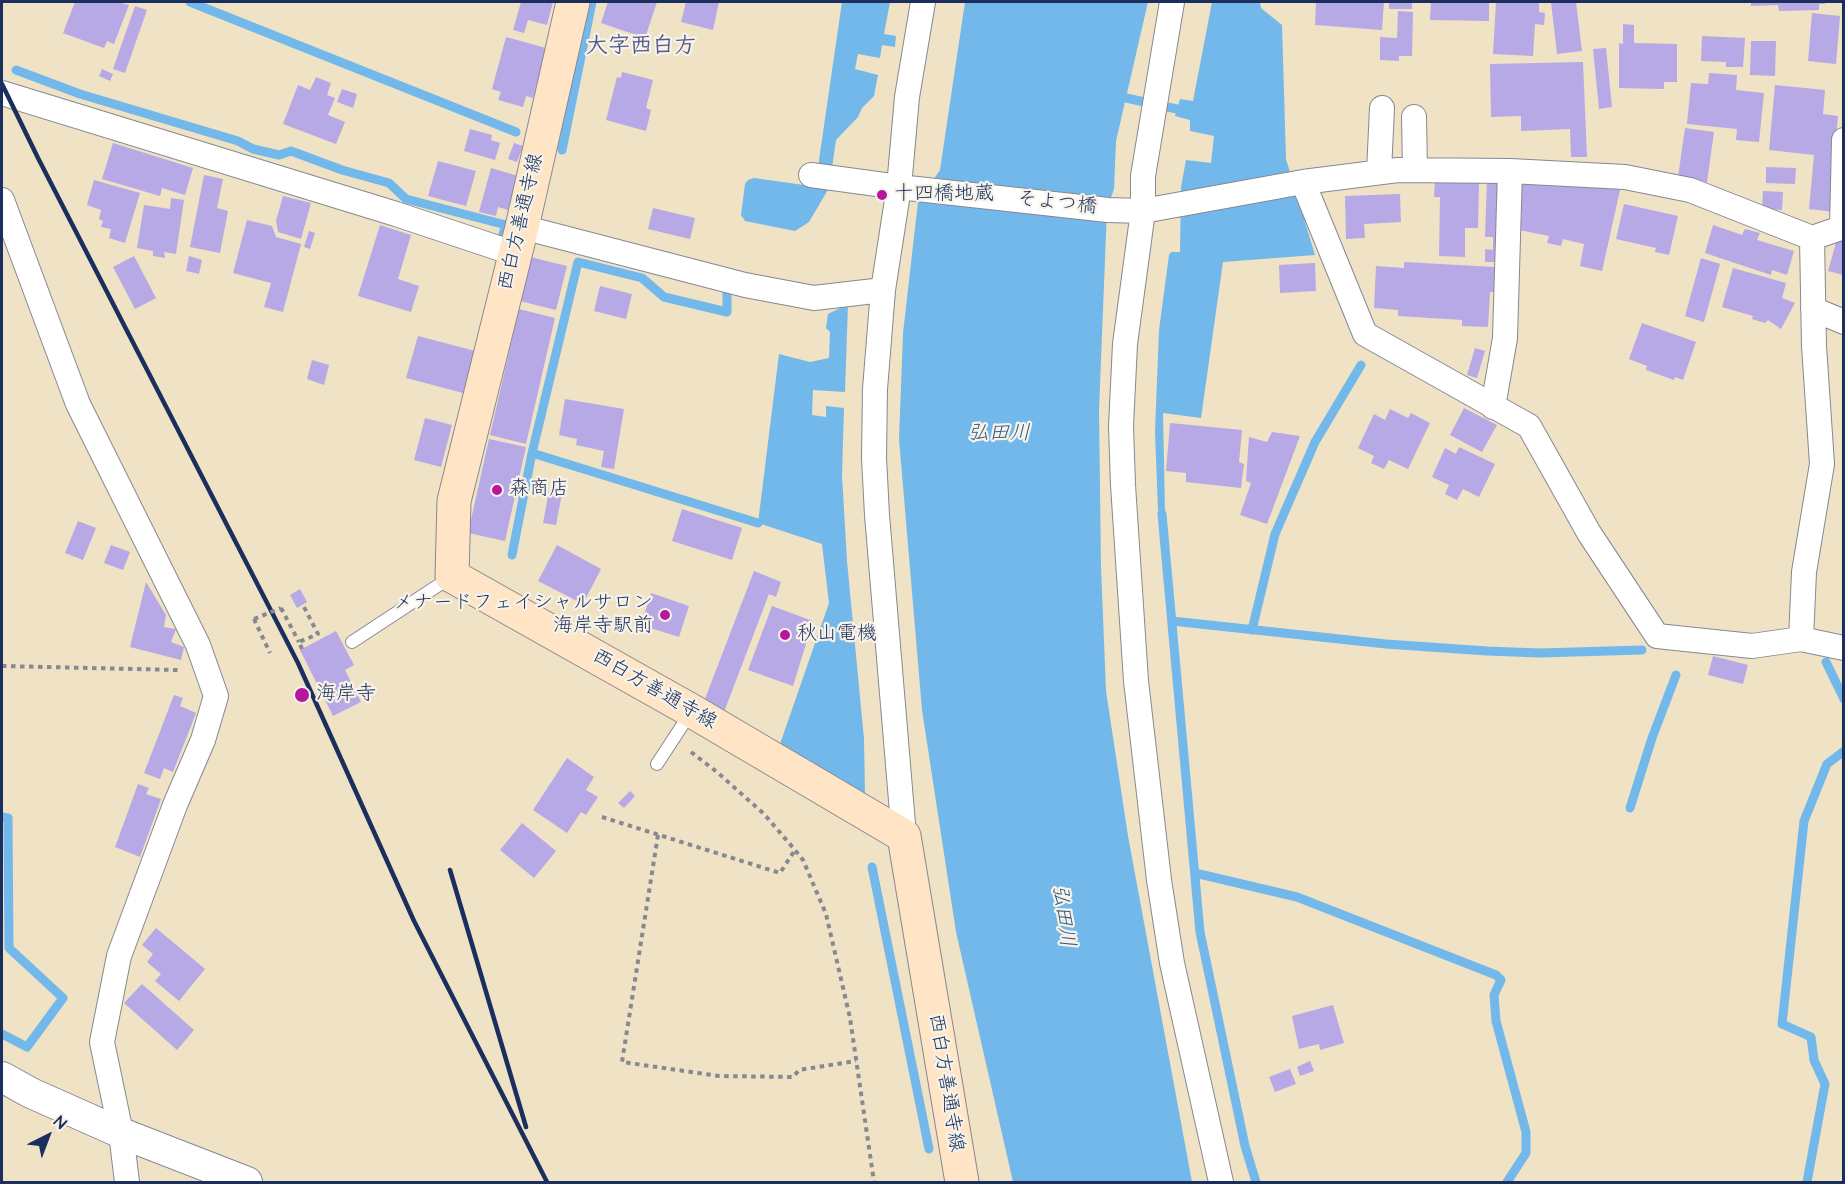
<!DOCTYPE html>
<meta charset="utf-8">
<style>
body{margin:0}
#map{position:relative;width:1845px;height:1184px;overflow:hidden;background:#f0e2c5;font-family:"Architects Daughter",sans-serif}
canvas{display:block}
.frame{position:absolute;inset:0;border:3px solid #1b2f5e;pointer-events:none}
.north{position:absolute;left:18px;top:1106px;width:60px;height:60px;-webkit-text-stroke:4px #f7f3e8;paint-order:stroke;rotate:42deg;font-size:16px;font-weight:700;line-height:24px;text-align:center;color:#1b2f5e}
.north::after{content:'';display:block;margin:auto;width:21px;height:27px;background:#1b2f5e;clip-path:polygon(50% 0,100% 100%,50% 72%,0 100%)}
</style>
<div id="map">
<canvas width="1845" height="1184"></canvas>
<div class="frame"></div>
<div class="north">N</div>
</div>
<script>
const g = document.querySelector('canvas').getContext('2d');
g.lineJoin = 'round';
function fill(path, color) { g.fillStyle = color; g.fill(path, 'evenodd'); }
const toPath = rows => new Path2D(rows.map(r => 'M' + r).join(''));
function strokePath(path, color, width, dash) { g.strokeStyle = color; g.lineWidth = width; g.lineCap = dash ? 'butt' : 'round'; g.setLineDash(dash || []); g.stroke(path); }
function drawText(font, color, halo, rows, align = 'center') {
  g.font = font + ' "Architects Daughter","Klee One",sans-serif'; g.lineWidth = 4.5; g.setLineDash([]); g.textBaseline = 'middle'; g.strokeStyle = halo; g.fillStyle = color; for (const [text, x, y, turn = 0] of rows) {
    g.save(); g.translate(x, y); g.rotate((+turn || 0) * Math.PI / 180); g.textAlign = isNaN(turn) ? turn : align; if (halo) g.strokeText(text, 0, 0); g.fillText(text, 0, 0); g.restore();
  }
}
const water = toPath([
 [842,2,890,2,884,34,896,36,895,47,882,45,880,58,858,54,855,69,878,75,874,96,862,108,858,117,836,140,829,188,809,222,795,231,745,221,741,215,745,184,748,180,754,178,811,186,819,183,819,160],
 [965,2,1148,2,1116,141,1114,189,1107,209,1099,410,1101,567,1106,691,1128,836,1192,1182,1013,1182,956,932,922,710,899,439,903,333,918,202,940,170],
 [1212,2,1260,2,1261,8,1282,25,1286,159,1315,255,1223,262,1201,418,1163,413,1165,512,1162,514,1158,510,1155,432,1159,330,1169,255,1171,252,1180,252,1181,187,1186,160,1211,163,1214,136,1190,131,1190,120,1175,116,1180,99,1193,101],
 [848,304,845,392,813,390,812,415,826,417,826,406,844,408,842,475,847,561,864,739,865,794,780,744,829,603,822,544,758,523,779,354,810,362,829,358,830,332,826,328,828,314]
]);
const stream = toPath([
 [190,2,516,132],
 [16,70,80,94,238,141,253,149,279,155,291,151,342,170,389,183,406,199,506,225,501,240],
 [1126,98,1177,109],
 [562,150,592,2],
 [532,453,758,523],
 [1162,514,1200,932,1245,1146,1256,1182],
 [512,555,532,453,578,262,642,278,664,297,727,312,727,289],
 [1172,621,1386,644,1487,651,1540,653,1642,650],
 [1252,630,1275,534,1315,442,1361,365],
 [1826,662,1844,699],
 [1630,808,1652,738,1676,675],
 [2,817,8,818,9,948,63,998,27,1047,2,1034],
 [872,867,929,1149],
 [1195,873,1297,897,1496,975,1501,980,1494,995,1496,1021,1526,1132,1526,1153,1507,1182],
 [1807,1182,1825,1084,1814,1060,1811,1037,1782,1024,1804,821,1827,764,1844,751]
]);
const building = toPath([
 [75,2,118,2,129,5,114,44,107,41,104,48,63,33],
 [521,2,553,2,547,25,528,20,524,33,513,30],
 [608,2,657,2,645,38,601,23],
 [686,2,719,2,713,30,681,22],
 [1316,2,1384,2,1382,30,1315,25],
 [1389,2,1412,2,1412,9,1389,9],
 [1431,2,1489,2,1489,21,1430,20],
 [1496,2,1539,2,1539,12,1545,13,1544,25,1535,24,1533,56,1493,54],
 [1551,2,1576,2,1582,51,1557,54],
 [1751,2,1825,2,1825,4,1819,4,1819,10,1779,11,1778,5,1751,6],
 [135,6,147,10,125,73,113,69],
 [1398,11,1413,12,1412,56,1399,56,1399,61,1380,60,1380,37,1397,38],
 [1812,13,1840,16,1836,64,1808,61],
 [1623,24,1634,25,1634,43,1677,44,1677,82,1664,82,1664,89,1619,88,1619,43,1623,44],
 [1702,36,1745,38,1743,67,1726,67,1726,62,1701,61],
 [506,37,546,48,533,98,526,96,523,107,498,100,501,92,492,89],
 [1751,41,1776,41,1775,76,1750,75],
 [1606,48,1612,107,1599,109,1593,49],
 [1583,62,1587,157,1571,157,1570,129,1521,131,1521,116,1491,117,1490,64],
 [102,69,113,74,110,81,99,76],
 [622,72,653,80,646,108,651,110,646,131,606,120,617,77,621,78],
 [1709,73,1737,75,1736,90,1764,93,1759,142,1736,140,1737,129,1687,124,1691,83,1708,84],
 [316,77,331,83,327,95,335,98,328,115,345,122,336,144,283,124,298,85,310,90],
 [1775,85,1825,90,1823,114,1838,116,1834,160,1834,212,1809,209,1814,155,1769,150],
 [342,89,357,94,353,108,337,102],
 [1685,128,1714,132,1707,182,1678,177],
 [470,129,492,135,491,140,500,143,495,160,464,151],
 [113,143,193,168,185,195,162,188,160,196,102,179],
 [514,143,523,146,517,162,508,159],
 [438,161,476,171,466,206,428,196],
 [1766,167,1796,168,1795,184,1766,183],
 [491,168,518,176,508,210,498,207,496,216,479,212],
 [204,175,223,179,217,208,228,211,220,253,190,247],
 [1560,177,1620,190,1602,271,1580,266,1584,244,1563,239,1561,246,1547,243,1549,236,1519,230,1522,215,1514,214,1517,178,1559,187],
 [1487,179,1502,179,1499,262,1485,262,1485,249,1493,250,1493,237,1485,237],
 [94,180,140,193,125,243,109,238,111,229,101,227,103,221,99,219,101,210,87,205],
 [1435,180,1479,181,1478,228,1465,228,1465,257,1439,256,1440,197,1434,197],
 [1763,191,1783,192,1782,210,1762,209],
 [1400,194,1401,222,1364,224,1365,238,1346,239,1345,196],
 [283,196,311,203,301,239,278,232,276,221],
 [171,198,184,200,176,254,164,252,165,258,153,256,153,251,137,248,144,205,170,209],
 [1624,204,1678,216,1669,255,1655,252,1656,248,1616,239],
 [653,208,695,218,690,239,648,229],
 [247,220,272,226,276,237,301,244,283,312,264,307,271,283,233,273],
 [380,225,411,235,398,279,419,286,411,312,358,296],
 [1713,225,1742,235,1745,229,1760,233,1757,240,1794,251,1787,275,1772,270,1771,275,1705,253],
 [309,231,315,233,310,249,304,247],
 [1837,239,1844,241,1843,275,1828,271],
 [134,256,156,298,135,309,113,267],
 [189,256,202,260,199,274,186,271],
 [530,257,567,266,556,310,520,301],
 [1701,258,1720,264,1704,322,1685,316],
 [1404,262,1495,267,1495,274,1501,274,1500,292,1490,292,1488,327,1462,326,1462,320,1398,316,1398,310,1374,308,1376,266,1404,268],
 [1315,263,1316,291,1280,293,1279,265],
 [1733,268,1786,283,1782,298,1795,303,1781,329,1768,320,1765,323,1752,319,1753,316,1722,307],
 [600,286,632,294,626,319,594,311],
 [519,309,555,318,526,444,490,435],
 [1642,323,1696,342,1683,380,1675,377,1674,380,1646,370,1647,366,1629,359],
 [418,336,475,351,463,393,406,378],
 [1475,348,1485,351,1477,378,1467,375],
 [312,360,329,365,324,385,307,379],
 [565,399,624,409,614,469,601,467,604,451,576,445,577,439,559,435],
 [1464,408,1497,425,1482,452,1450,435],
 [1390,409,1408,418,1411,413,1430,423,1408,469,1389,460,1384,469,1371,463,1374,456,1358,448,1374,414,1385,420],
 [425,418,452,425,441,467,414,460],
 [1170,423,1242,430,1239,462,1244,464,1241,488,1186,482,1186,473,1166,471],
 [1272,432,1300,436,1267,524,1240,515,1251,483,1246,481,1249,437,1267,442],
 [489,439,526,447,505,541,468,533],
 [1459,447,1495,464,1479,497,1463,489,1457,500,1445,494,1449,485,1432,477,1445,448,1456,454],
 [549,491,562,494,556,525,543,523],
 [682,509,742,528,732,560,672,541],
 [78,521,96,528,83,560,65,553],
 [111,545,130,552,123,570,104,563],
 [557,545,601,569,583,604,538,581],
 [754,571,781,582,776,597,769,594,724,712,703,704],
 [146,582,166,615,164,627,176,629,171,642,184,647,181,660,130,647],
 [300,589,307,602,297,608,290,595],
 [651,593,689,606,679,637,641,625],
 [772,606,813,621,793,686,748,670],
 [336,631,354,665,345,670,361,702,333,716,300,650],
 [1713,656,1748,665,1743,684,1708,675],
 [174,695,183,698,180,706,196,713,173,772,164,768,160,779,144,773],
 [567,758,594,777,586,790,598,797,586,815,581,812,567,833,533,810],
 [138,784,149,788,146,794,161,799,140,857,115,847],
 [630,791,635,796,624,808,618,803],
 [522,823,556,851,534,878,500,850],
 [156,928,205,969,179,1001,155,981,161,974,147,962,153,954,142,945],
 [142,984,194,1030,177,1050,124,1003],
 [1333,1005,1344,1043,1320,1050,1319,1044,1299,1049,1292,1016],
 [1310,1061,1314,1071,1300,1076,1297,1067],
 [1290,1069,1296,1084,1275,1092,1269,1077]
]);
const path = toPath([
 [281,608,299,642],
 [254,619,270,653],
 [302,649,299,642,318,634,303,605],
 [2,666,178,670],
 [691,752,717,772,764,814,795,850,803,860,826,914,850,1018,874,1182],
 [602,817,780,873,795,850],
 [658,835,622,1062,719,1076,793,1077,799,1070,856,1061]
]);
const service = toPath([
 [352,642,451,577],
 [657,764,691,712]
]);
const minor = toPath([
 [1172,2,1143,176,1143,211,1125,344,1121,426,1123,485,1136,681,1159,880,1172,963,1221,1182],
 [2,93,396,214,516,254],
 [1414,117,1415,170],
 [1379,172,1382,108],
 [811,175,899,187,1108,210,1143,211,1303,182,1398,170,1510,171,1625,177,1690,190,1812,238,1844,227],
 [1303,182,1365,334,1529,426,1589,533,1657,636,1752,646,1801,639],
 [2,200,78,404,198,645,216,696,203,740,175,805,119,956,102,1042,121,1133,127,1182],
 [522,227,745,285,814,298,883,290],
 [1842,227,1844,140],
 [1812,238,1814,346,1822,464,1804,572,1801,639,1844,648],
 [1813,309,1844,322],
 [1493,407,1505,338,1510,171],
 [904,836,877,515,874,458,875,389,883,290,899,187,907,97,923,2]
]);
const tertiary = toPath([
 [2,1077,31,1093,121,1133,247,1182]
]);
const secondary = toPath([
 [573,2,522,227,454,501,452,576,692,711,904,836,962,1182]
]);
const rail = toPath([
 [2,84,38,158,298,663,414,921,547,1182],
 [450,870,526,1127]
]);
const pathBridge = toPath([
 [254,619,281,608]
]);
const markers = [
 [882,195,6,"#b5179e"],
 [497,490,6,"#b5179e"],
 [665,615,6,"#b5179e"],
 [785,635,6,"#b5179e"],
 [302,695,8,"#b5179e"]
];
const poiNames = [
 ["十四橋地蔵",894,195],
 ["森商店",509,490],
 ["メナードフェイシャルサロン",653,604,"right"],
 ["海岸寺駅前",653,627,"right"],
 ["秋山電機",797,635],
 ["海岸寺",316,695]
];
const streetNames = [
 ["そよつ橋",1057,204,6],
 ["西白方善通寺線",522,222,-77],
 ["西白方善通寺線",654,690,30],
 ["西白方善通寺線",945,1083,81]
];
const waterNames = [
 ["弘田川",999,435],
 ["弘田川",1062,916,82]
];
const quarterNames = [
 ["大字西白方",641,47]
];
fill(water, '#73b8ea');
strokePath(stream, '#73b8ea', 9);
fill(building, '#b6a9e5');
strokePath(service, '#868892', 14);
strokePath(minor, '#868892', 26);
strokePath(tertiary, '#868892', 32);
strokePath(secondary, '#868892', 35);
strokePath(path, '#868892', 4, [4.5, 4.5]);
strokePath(service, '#fff', 12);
strokePath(minor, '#fff', 24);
strokePath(tertiary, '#fff', 30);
strokePath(secondary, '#ffe4c6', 33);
strokePath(rail, '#1b2f5e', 4.5);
strokePath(pathBridge, '#868892', 4, [4.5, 4.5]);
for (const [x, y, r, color] of markers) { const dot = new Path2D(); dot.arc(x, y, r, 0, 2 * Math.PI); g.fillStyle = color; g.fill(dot); strokePath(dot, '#f7f3e8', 2); }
drawText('20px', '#1b2f5e', '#f7f3e8', poiNames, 'left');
drawText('20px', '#1b2f5e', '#f7f3e8', streetNames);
drawText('italic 21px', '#355888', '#f7f3e8', waterNames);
drawText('bold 22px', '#515a8d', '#f7f3e8', quarterNames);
</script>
